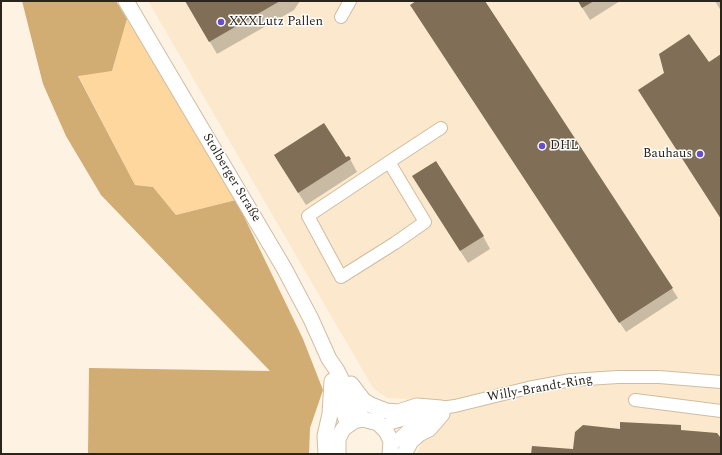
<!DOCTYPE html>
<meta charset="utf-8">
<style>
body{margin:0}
#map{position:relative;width:722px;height:455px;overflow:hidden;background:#fef3e2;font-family:Spectral,serif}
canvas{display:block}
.frame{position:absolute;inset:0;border:2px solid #2b241a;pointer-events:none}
</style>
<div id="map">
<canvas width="722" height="455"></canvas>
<div class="frame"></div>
</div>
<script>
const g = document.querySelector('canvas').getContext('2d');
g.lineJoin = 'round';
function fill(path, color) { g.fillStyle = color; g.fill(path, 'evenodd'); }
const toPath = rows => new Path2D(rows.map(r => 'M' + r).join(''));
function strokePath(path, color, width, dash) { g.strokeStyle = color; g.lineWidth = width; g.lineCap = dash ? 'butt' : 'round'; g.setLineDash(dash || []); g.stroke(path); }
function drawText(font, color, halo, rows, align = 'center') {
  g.font = font + ' Spectral,serif'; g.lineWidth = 3; g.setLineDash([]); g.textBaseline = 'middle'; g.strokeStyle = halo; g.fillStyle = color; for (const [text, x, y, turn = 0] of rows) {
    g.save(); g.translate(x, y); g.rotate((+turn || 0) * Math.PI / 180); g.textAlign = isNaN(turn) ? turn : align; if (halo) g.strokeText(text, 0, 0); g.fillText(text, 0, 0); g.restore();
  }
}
const built = toPath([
 [148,1,721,1,721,454,417,454,422,441,406,399,387,398,373,388]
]);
const green = toPath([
 [127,19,173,93,236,200,176,215,153,187,135,185,78,75,112,71]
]);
const forest = toPath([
 [22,1,116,1,127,19,112,71,78,76,135,185,153,187,176,215,236,200,303,339,323,390,310,428,309,454,88,454,89,368,270,371,101,195,66,136,43,84]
]);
const shadow = toPath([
 [186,1,300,1,294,10,217,54],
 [418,1,484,1,678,298,626,332,417,15],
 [578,1,620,1,590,20],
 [715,1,721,1,721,11],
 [275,156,346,158,349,157,357,172,306,205],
 [420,188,483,236,490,249,468,263]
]);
const building = toPath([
 [185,1,280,1,209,42],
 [416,1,485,1,673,288,619,323,410,5],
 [578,1,594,1,582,8],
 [689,34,709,62,721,54,721,219,638,90,664,73,659,54],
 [324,123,346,157,349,156,351,159,298,193,274,155],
 [436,161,484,236,460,251,412,176],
 [620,422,681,425,681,430,717,433,721,438,721,454,531,454,532,446,573,449,575,432,583,425,620,429]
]);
const minor = toPath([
 [341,17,350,1],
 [389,162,425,222,395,243,341,277,308,216,389,162,441,128],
 [635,400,721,411],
 [382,426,441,408,455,406,528,388,571,380,618,377,659,377,721,382],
 [391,446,407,431,439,416]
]);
const major = toPath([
 [126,1,284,268,311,319,329,359,336,369,356,408,363,419],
 [351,384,364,401,371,405,386,411,398,412,417,406,441,408],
 [335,387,348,425],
 [326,454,325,436,330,414,332,381],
 [338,454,338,439,343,429,354,421,363,419,378,423,386,431,391,441,390,454],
 [404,454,411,441,419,434,429,429,442,414]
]);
const markers = [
 [221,22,4,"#684ec7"],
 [542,146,4,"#684ec7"],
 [700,154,4,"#684ec7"]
];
const poiNames = [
 ["XXXLutz Pallen",229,22],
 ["DHL",550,146],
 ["Bauhaus",692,154,"right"]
];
const streetNames = [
 ["Stolberger Straße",231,178,59],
 ["Willy-Brandt-Ring",540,389,-10]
];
fill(built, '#fce9cd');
fill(green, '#fdd79e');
fill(forest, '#d1ac73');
fill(shadow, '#0003');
fill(building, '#806f56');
strokePath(minor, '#cfbda2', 14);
strokePath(major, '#cfbda2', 17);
strokePath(minor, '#fff', 12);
strokePath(major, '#fff', 15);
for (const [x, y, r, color] of markers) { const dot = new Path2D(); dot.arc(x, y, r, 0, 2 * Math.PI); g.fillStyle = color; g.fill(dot); strokePath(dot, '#fff', 1.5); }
drawText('13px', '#2b241a', '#fff', poiNames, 'left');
drawText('13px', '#2b241a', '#fff', streetNames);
</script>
